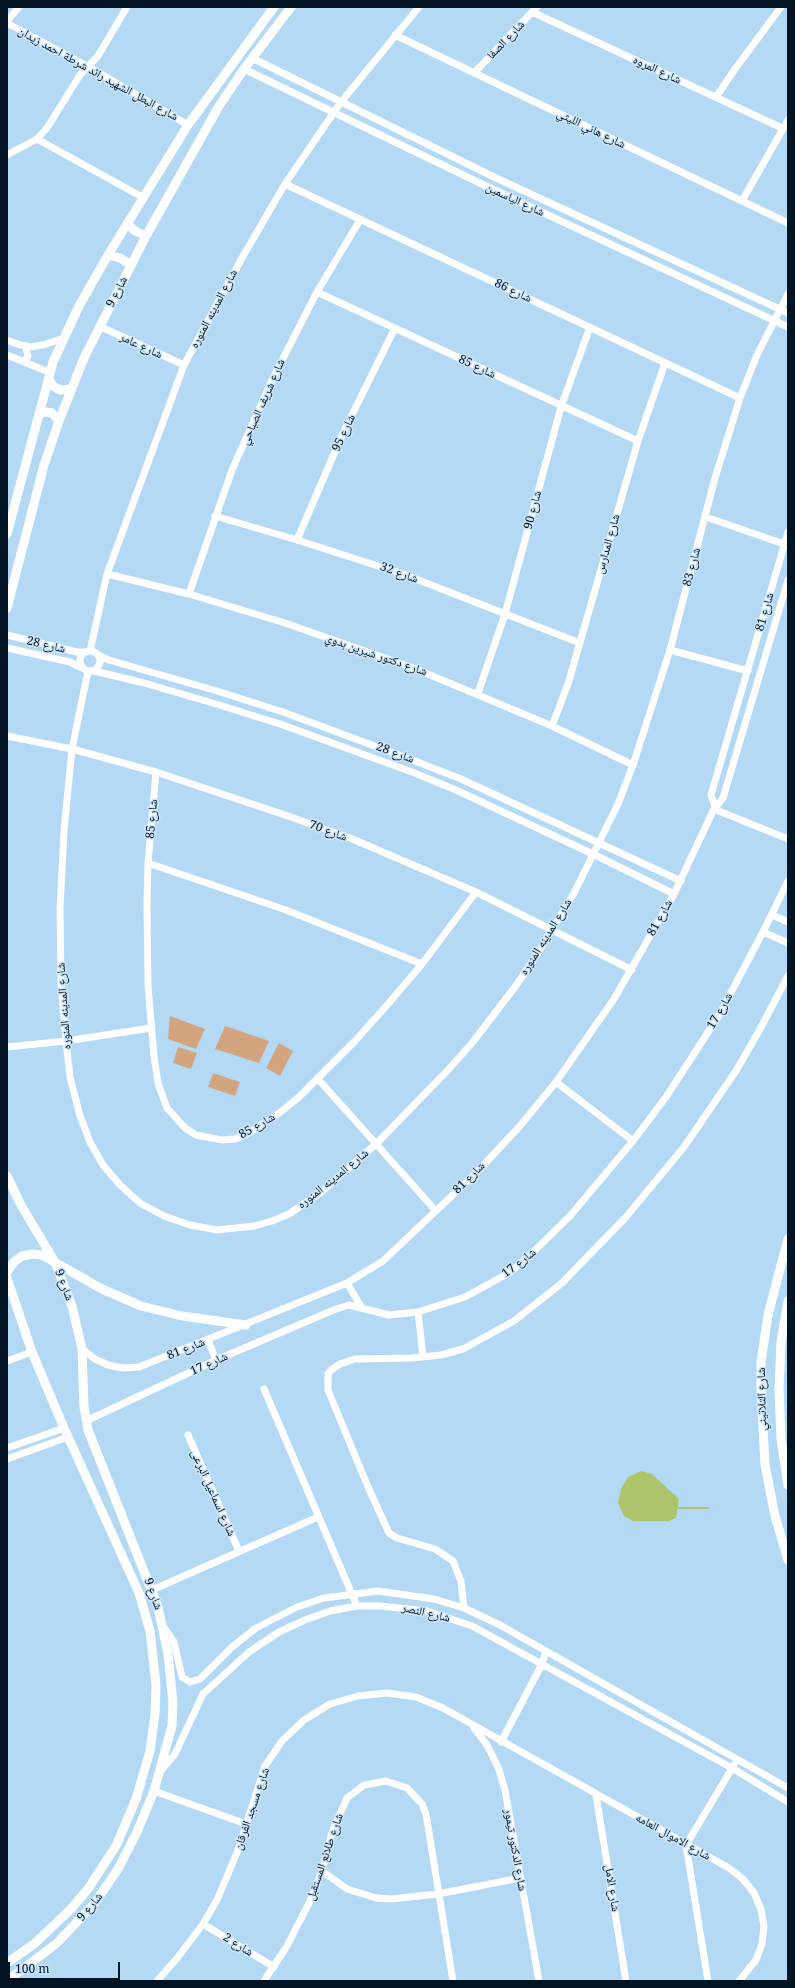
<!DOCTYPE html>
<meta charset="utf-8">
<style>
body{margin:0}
#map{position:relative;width:795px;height:1988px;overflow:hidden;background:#b4d9f5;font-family:"Noto Serif",serif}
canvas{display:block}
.frame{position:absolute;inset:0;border:8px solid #001424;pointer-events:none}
.scale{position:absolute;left:8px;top:1962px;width:112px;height:18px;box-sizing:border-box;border:2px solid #001424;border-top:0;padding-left:5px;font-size:12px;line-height:14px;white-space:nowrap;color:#001424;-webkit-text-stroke:3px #cce5f8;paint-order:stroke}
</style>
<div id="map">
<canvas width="795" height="1988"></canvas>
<div class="frame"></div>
<div class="scale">100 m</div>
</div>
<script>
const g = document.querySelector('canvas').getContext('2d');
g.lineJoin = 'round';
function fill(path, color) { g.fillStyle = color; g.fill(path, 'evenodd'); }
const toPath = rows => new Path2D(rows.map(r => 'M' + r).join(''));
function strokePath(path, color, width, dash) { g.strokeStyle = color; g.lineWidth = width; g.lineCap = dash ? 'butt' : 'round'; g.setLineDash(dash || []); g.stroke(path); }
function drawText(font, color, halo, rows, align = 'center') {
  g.font = font + ' "Noto Serif","Noto Naskh Arabic",serif'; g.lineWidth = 3; g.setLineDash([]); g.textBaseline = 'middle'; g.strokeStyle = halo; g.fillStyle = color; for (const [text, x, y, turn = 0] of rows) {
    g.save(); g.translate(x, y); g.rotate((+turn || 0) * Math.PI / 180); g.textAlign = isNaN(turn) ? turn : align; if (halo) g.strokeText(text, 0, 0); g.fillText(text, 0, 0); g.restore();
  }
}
const green = toPath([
 [170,1016,205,1029,196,1049,168,1039],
 [225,1026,269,1041,259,1063,215,1049],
 [279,1043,293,1051,280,1076,266,1068],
 [178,1047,197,1053,191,1069,173,1063],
 [213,1073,240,1082,235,1096,208,1087]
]);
const water = toPath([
 [641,1471,652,1474,679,1499,676,1518,669,1521,633,1521,624,1516,618,1503,621,1489,628,1477]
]);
const stream = toPath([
 [678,1508,708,1508]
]);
const street = toPath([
 [532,12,782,128],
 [7,21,19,7],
 [7,23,89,67,188,125],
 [395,35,788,223],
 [252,58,494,177,788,313],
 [244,69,488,187,788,327],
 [474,73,537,7],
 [716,97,735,69,781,7],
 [37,139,144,198],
 [7,155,37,139,47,128,80,75,98,56,127,7],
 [285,184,740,398],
 [742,201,788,120],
 [317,292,638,441],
 [99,326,184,365],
 [7,340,20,345,31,347,43,345,64,338],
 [7,355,51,373],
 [24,362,28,356,25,346],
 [215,516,297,540,403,574,580,643],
 [706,517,784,544],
 [297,540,343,433,395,328],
 [107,574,189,594,285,623,416,669,552,726,633,765],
 [189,594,232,470,272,380,317,292,360,220],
 [7,635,77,652,85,652],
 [7,648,70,662,82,668],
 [670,650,748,671],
 '80 661a10 10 0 1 1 20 0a10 10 0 1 1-20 0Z',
 [90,651,107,574,184,365,242,258,285,184,341,102,419,7],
 [98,655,109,660,217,691,283,712,415,761,461,779,681,881],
 [88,671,72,749,64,831,60,908,61,983,66,1041,70,1077,80,1116,90,1142,103,1165,120,1185,140,1203,164,1216,190,1225,217,1230,254,1226,272,1221,289,1214,320,1193,376,1144,449,1069,472,1043,515,987,536,956,574,893,618,804,633,765,670,650,715,478,740,398,757,355,788,294],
 [94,671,144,683,216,704,280,724,412,772,456,790,595,855,674,894],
 [478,693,505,614,561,407,590,327],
 [552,726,568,684,638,441,665,363],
 [7,736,72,749,156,772,285,815,350,838,476,892,632,970],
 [156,772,148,863,147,903,148,986,154,1056,158,1083,167,1108,185,1128,196,1135,222,1140,235,1139,247,1134,278,1114,299,1097,354,1042,388,1004,422,964,476,892],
 [715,807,711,795,788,532],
 [714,809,788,839],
 [148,863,286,910,422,964],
 [772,915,788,922],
 [763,932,788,943],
 [7,1047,66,1041,151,1028],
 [318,1079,436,1211],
 [556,1082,633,1141],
 [347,1283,362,1308],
 [418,1312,423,1357],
 [208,1340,216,1360],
 [82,1349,95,1359,108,1365,123,1368,139,1367,347,1283,383,1261,478,1171,519,1127,556,1082,614,999,674,894,714,809,723,798,788,580],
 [7,1361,32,1352],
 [264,1389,357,1606],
 [86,1421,216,1360,336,1309,349,1305,389,1315,418,1312,465,1297,509,1273,528,1257,570,1216,633,1141,666,1097,718,1017,763,932,788,881],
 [188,1435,239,1551],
 [7,1448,64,1428],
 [7,1459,68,1437],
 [152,1590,318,1517],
 [464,1608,461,1581,453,1561,435,1549,397,1538,389,1533,368,1487,328,1390,328,1374,331,1370,340,1364,355,1359,412,1358,441,1355,463,1349,514,1321,562,1283,626,1217,684,1147,736,1071,759,1031,788,976],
 [163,1626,174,1642,182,1677,190,1682,200,1679,232,1647,256,1628,297,1607,324,1598,378,1591,434,1599,464,1608,500,1625,788,1788],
 [474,1728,487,1745,498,1767,505,1790,539,1981],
 [501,1742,542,1664,546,1651],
 [159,1773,175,1754,203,1694,249,1652,279,1632,305,1620,330,1611,357,1606,380,1606,427,1611,472,1626,732,1768,788,1802],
 [154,1791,246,1824],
 [596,1795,626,1981],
 [322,1871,347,1889,376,1898,391,1899,438,1894,520,1878],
 [203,1924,274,1967],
 [157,1981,178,1957,203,1924,217,1900,238,1850,265,1766,282,1741,304,1720,330,1704,358,1696,387,1693,416,1697,443,1708,729,1868,743,1879,754,1893,761,1909,764,1926,762,1944,756,1960,739,1981],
 [264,1981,287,1946,310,1901,322,1871,332,1832,347,1798,364,1785,386,1781,407,1788,422,1804,426,1814,453,1981],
 [708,1981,686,1845,734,1765]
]);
const secondary = toPath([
 [127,224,135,231,146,236],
 [108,255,120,258,131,265],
 [49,380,53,386,60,390,71,389],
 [39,414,46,412,52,413,59,421],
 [7,534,53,362,79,306,108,255,188,125,274,7],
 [7,608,44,465,59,421,84,358,146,236,219,106,244,69,291,7],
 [7,1176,22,1207,55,1262,72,1306,82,1349,84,1407,88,1430,158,1607,168,1654,173,1703,172,1726,154,1791,137,1832,118,1869,94,1904,57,1943,7,1981],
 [788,1239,768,1315,761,1362,761,1388,765,1465,775,1516,788,1560],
 [7,1272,14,1262,22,1256,32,1254,42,1255,102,1289,141,1306,182,1316,246,1325],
 [7,1278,32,1352,64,1428,139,1593,150,1631,156,1685,155,1714,150,1751,136,1799,116,1846,88,1889,71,1909,34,1944,7,1963],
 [788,1301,781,1342,779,1390,781,1439,788,1485]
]);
const streetNames = [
 ["شارع الصفا",506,40,-46],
 ["شارع المروه",657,70,25],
 ["شارع البطل الشهيد رائد شرطة احمد زيدان",98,74,29],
 ["شارع هاني الليثي",591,129,26],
 ["شارع الياسمين",515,200,25],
 ["شارع 86",513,291,25],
 ["شارع 9",117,292,-63],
 ["شارع المدينه المنوره",214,309,-62],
 ["شارع عامر",141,346,25],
 ["شارع 85",477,367,25],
 ["شارع شريف الصباحي",263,402,-66],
 ["شارع 95",344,433,-65],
 ["شارع 90",533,510,-75],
 ["شارع المدارس",608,544,-74],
 ["شارع 83",692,567,-75],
 ["شارع 32",399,573,20],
 ["شارع 81",765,612,-74],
 ["شارع 28",46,645,13],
 ["شارع دكتور شيرين بدوي",376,655,19],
 ["شارع 28",395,753,20],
 ["شارع 85",152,819,-85],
 ["شارع 70",328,831,20],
 ["شارع 81",660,918,-61],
 ["شارع المدينه المنوره",546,937,-58],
 ["شارع المدينه المنوره",64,1006,-94],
 ["شارع 17",720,1011,-60],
 ["شارع 85",257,1126,-30],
 ["شارع 81",469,1178,-45],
 ["شارع المدينه المنوره",333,1179,-39],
 ["شارع 17",519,1263,-38],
 ["شارع 9",64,1285,69],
 ["شارع 81",186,1349,-22],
 ["شارع 17",209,1364,-24],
 ["شارع التلاتيني",762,1399,-91],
 ["شارع اسماعيل البرعى",213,1493,66],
 ["شارع 9",153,1594,70],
 ["شارع النصر",426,1613,13],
 ["شارع مسجد الفرقان",252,1809,-71],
 ["شارع الاموال العامه",673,1837,29],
 ["شارع الدكتور تيمور",515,1850,80],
 ["شارع طلائع المستقبل",325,1857,-71],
 ["شارع الامل",612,1888,81],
 ["شارع 9",90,1907,-50],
 ["شارع 2",238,1945,32]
];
fill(green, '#d3a57f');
fill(water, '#adc56a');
strokePath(stream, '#adc56a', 2);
strokePath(street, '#fff', 7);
strokePath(secondary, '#fff', 9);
drawText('12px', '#001424', '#cce5f8', streetNames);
</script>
